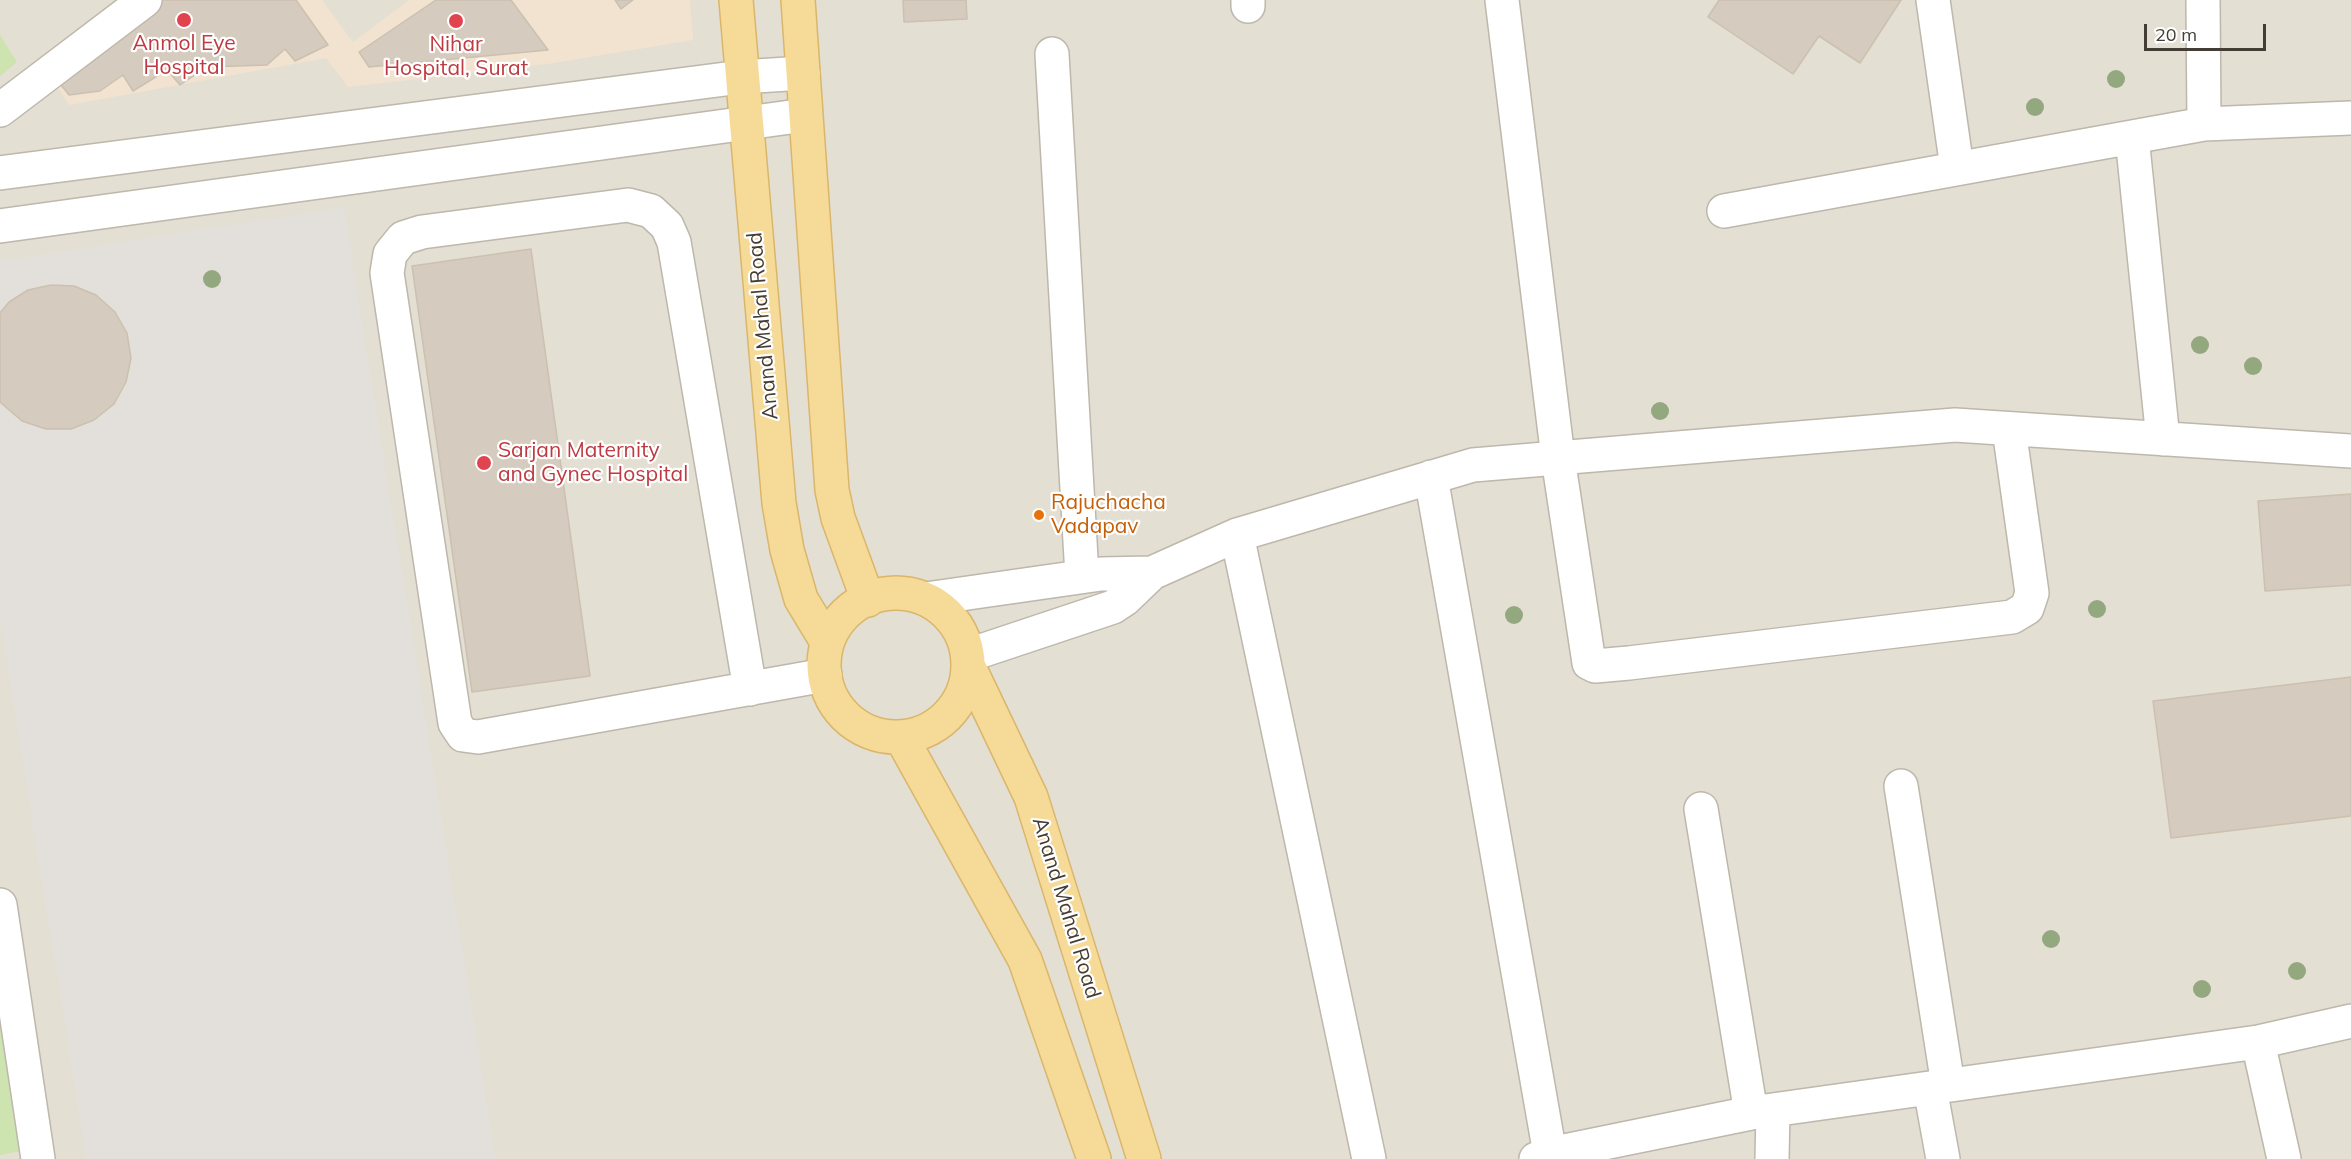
<!DOCTYPE html>
<style>
body{margin:0}
#map{position:relative;width:2351px;height:1159px;overflow:hidden;background:#f1ede5;font-family:Mulish,sans-serif}
canvas{display:block}
.scale{position:absolute;left:2144px;top:24px;width:122px;height:27px;box-sizing:border-box;border:3px solid #433d35;border-top:0;padding-left:8px;font-size:18px;line-height:21px;white-space:nowrap;color:#433d35;-webkit-text-stroke:4px #fff;paint-order:stroke}
</style>
<div id="map">
<canvas width="2351" height="1159"></canvas>
<div class="scale">20 m</div>
</div>
<script>
const g = document.querySelector('canvas').getContext('2d');
g.lineJoin = 'round';
function fill(path, color) { g.fillStyle = color; g.fill(path, 'evenodd'); }
const toPath = rows => new Path2D(rows.map(r => 'M' + r).join(''));
function strokePath(path, color, width, dash) { g.strokeStyle = color; g.lineWidth = width; g.lineCap = dash ? 'butt' : 'round'; g.setLineDash(dash || []); g.stroke(path); }
function drawText(font, color, halo, rows, align = 'center') {
  g.font = font + ' Mulish,sans-serif'; g.lineWidth = 4.5; g.setLineDash([]); g.textBaseline = 'middle'; g.strokeStyle = halo; g.fillStyle = color; for (const [text, x, y, turn = 0] of rows) {
    g.save(); g.translate(x, y); g.rotate((+turn || 0) * Math.PI / 180); g.textAlign = isNaN(turn) ? turn : align; if (halo) g.strokeText(text, 0, 0); g.fillText(text, 0, 0); g.restore();
  }
}
const residential = toPath([
 [0,0,2351,0,2351,1159,0,1159]
]);
const commercial = toPath([
 [153,0,322,0,353,42,409,0,690,0,693,40,554,63,348,87,326,58,69,105,50,76]
]);
const industrial = toPath([
 [344,207,496,1159,86,1159,0,621,0,261]
]);
const green = toPath([
 [0,35,17,62,0,76],
 [0,1008,26,1150,0,1155]
]);
const building = toPath([
 [160,0,296,0,328,45,295,61,285,49,267,65,207,67,180,85,167,70,133,91,123,75,100,91,69,95,54,76,160,0],
 [436,0,511,0,548,50,369,67,359,52,436,0],
 [615,0,633,0,621,9,615,0],
 [903,0,966,0,967,19,904,22,903,0],
 [1719,0,1901,0,1860,63,1819,36,1793,74,1708,17,1719,0],
 [531,249,590,676,472,692,412,266,531,249],
 [51,285,74,286,96,295,115,312,127,333,131,358,126,382,114,404,94,420,71,429,46,429,22,421,0,402,0,313,9,302,28,290,51,285],
 [2351,494,2351,585,2265,591,2258,501,2351,494],
 [2351,677,2351,816,2171,838,2153,701,2351,677]
]);
const minor = toPath([
 [1248,0,1248,6],
 [1502,0,1558,458,1589,663,1595,666,1629,663,2012,617,2027,608,2032,593,2009,429],
 [1933,0,1957,168],
 [2203,0,2204,124],
 [1052,54,1082,576],
 [0,110,145,0],
 [2132,137,2163,439],
 [0,173,741,77,803,73],
 [1724,211,2204,124,2351,118],
 [0,226,805,115],
 [1431,477,1550,1154],
 [1237,535,1369,1159],
 [926,599,1101,574,1152,573],
 [969,655,1113,607,1125,599,1152,573,1237,535,1473,465,1955,425,2351,451],
 [750,689,674,242,667,226,651,211,628,205,422,232,403,238,390,254,387,273,455,723,463,735,478,737,825,675],
 [1901,786,1948,1085],
 [1701,809,1751,1113],
 [0,905,38,1159],
 [2258,1042,2351,1021],
 [1930,1088,1943,1159],
 [1536,1159,1550,1154,1751,1113,2258,1042,2284,1159],
 [1772,1159,1773,1110]
]);
const major = toPath([
 [736,0,779,503,787,550,801,599,827,642],
 [798,0,832,490,838,518,868,600],
 '824 665a72 72 0 1 1 144 0a72 72 0 1 1-144 0Z',
 [968,665,1031,797,1144,1159],
 [901,737,1025,960,1094,1159]
]);
const trees = [
 [2116,79],
 [2035,107],
 [212,279],
 [2200,345],
 [2253,366],
 [1660,411],
 [2097,609],
 [1514,615],
 [2051,939],
 [2297,971],
 [2202,989]
];
const markers = [
 [184,20,8,"#e0444e"],
 [456,21,8,"#e0444e"],
 [484,463,8,"#e0444e"],
 [1039,515,6,"#e8710a"]
];
const healthNames = [
 ["Anmol Eye",184,44],
 ["Hospital",184,68],
 ["Nihar",456,45],
 ["Hospital, Surat",456,69],
 ["Sarjan Maternity",498,451,"left"],
 ["and Gynec Hospital",498,475,"left"]
];
const streetNames = [
 ["Anand Mahal Road",763,326,-95],
 ["Anand Mahal Road",1066,908,73]
];
const foodNames = [
 ["Rajuchacha",1051,503],
 ["Vadapav",1051,527]
];
fill(residential, '#e4dfd3');
fill(commercial, '#f2e3d1');
fill(industrial, '#e3dfda');
fill(green, '#cde3b0');
fill(building, '#d5cbbe');
strokePath(building, '#ccc0af', 1.5);
strokePath(minor, '#beb7ab', 36);
strokePath(major, '#dab66a', 36);
strokePath(minor, '#fff', 33);
strokePath(major, '#f6da98', 33);
g.fillStyle = '#94a880';
for (const [x, y] of trees) { g.beginPath(); g.arc(x, y, 9, 0, 2 * Math.PI); g.fill(); }
for (const [x, y, r, color] of markers) { const dot = new Path2D(); dot.arc(x, y, r, 0, 2 * Math.PI); g.fillStyle = color; g.fill(dot); strokePath(dot, '#fff', 2); }
drawText('21px', '#be3a42', '#fff', healthNames);
drawText('21px', '#433d35', '#fff', streetNames);
drawText('21px', '#c56008', '#fff', foodNames, 'left');
</script>
